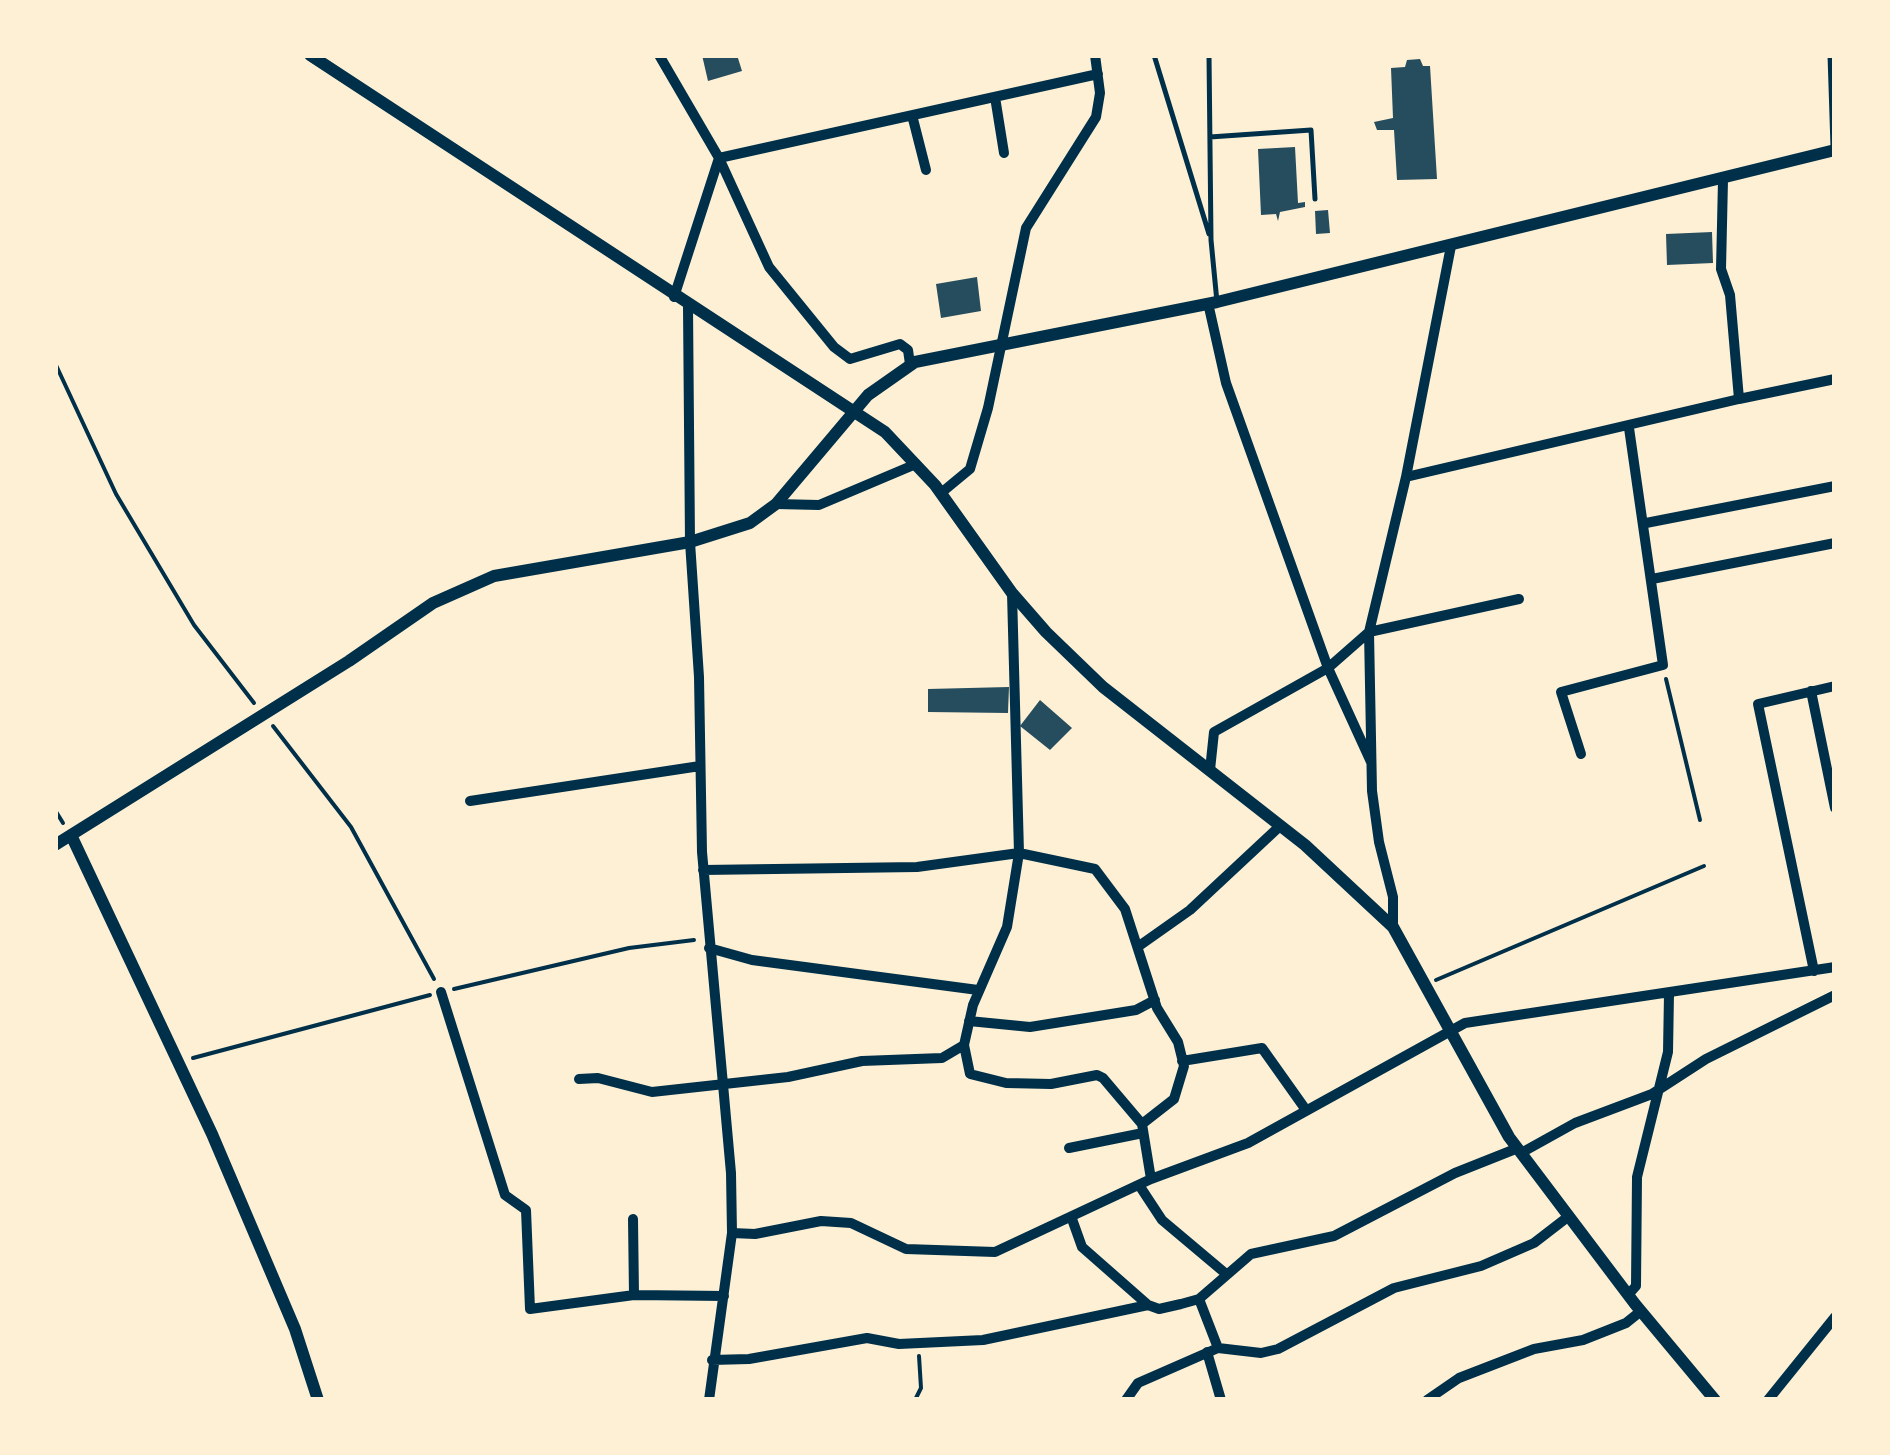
<!DOCTYPE html>
<style>
body{margin:0}
#map{position:relative;width:1890px;height:1455px;overflow:hidden;background:#fdf0d5;font-family:"Golos Text",sans-serif}
canvas{display:block}
.frame{position:absolute;inset:0;border:58px solid #fdf0d5;pointer-events:none}
</style>
<div id="map">
<canvas width="1890" height="1455"></canvas>
<div class="frame"></div>
</div>
<script>
const g = document.querySelector('canvas').getContext('2d');
g.lineJoin = 'round';
function fill(path, color) { g.fillStyle = color; g.fill(path, 'evenodd'); }
const toPath = rows => new Path2D(rows.map(r => 'M' + r).join(''));
function strokePath(path, color, width, dash) { g.strokeStyle = color; g.lineWidth = width; g.lineCap = dash ? 'butt' : 'round'; g.setLineDash(dash || []); g.stroke(path); }
const building = toPath([
 [702,55,737,55,742,71,708,81],
 [1420,59,1423,66,1430,66,1437,179,1397,180,1394,130,1377,130,1374,122,1393,118,1391,68,1405,67,1407,60],
 [1295,147,1298,203,1305,202,1305,207,1280,212,1278,221,1276,214,1261,215,1258,149],
 [1328,210,1330,233,1316,234,1315,211],
 [1712,232,1713,263,1667,265,1666,234],
 [977,277,981,311,941,318,936,284],
 [1009,687,1008,713,928,712,928,689],
 [1040,700,1072,728,1050,750,1020,726]
]);
const path = toPath([
 [55,363,116,494,194,625,254,703],
 [1666,679,1700,820],
 [273,726,351,827,434,979],
 [55,810,63,823],
 [1436,980,1704,866],
 [454,989,629,948,694,940],
 [193,1058,430,995],
 [915,1400,921,1388,919,1356]
]);
const service = toPath([
 [1154,55,1209,234],
 [1209,55,1211,240,1217,302],
 [1830,55,1833,147],
 [1210,137,1311,130,1315,199]
]);
const minor = toPath([
 [659,55,719,158,769,267,834,347,850,359,900,344,908,350,910,364],
 [995,97,1004,153],
 [912,115,926,170],
 [1723,180,1721,269,1730,295,1739,399,1835,379],
 [1451,246,1406,477,1739,399],
 [674,297,719,158,1098,74],
 [1208,303,1226,383,1328,668,1371,762],
 [688,307,690,542,699,677,702,852,731,1173,732,1233,709,1400],
 [941,493,970,469,988,408,1026,228,1096,117,1100,93,1095,55],
 [776,504,819,505,916,464],
 [1646,523,1835,486],
 [1652,579,1835,543],
 [1012,593,1019,853,1007,927,973,1005,964,1045,970,1074,1006,1083,1051,1084,1097,1075,1103,1078,1142,1124,1151,1179],
 [1811,691,1835,808],
 [1581,754,1561,692,1663,665,1629,428],
 [1210,770,1214,732,1328,668,1369,632,1519,599],
 [470,801,700,766],
 [703,870,917,867,1019,853,1095,869,1125,909,1157,1008,1178,1042,1184,1066,1174,1099,1142,1124],
 [1393,927,1393,897,1379,842,1372,791,1369,632,1406,477],
 [1139,946,1190,910,1280,826],
 [709,948,752,960,978,990],
 [1814,971,1758,704,1835,686],
 [441,992,505,1195,526,1210,530,1309,634,1295,724,1296],
 [969,1021,1030,1027,1136,1010,1155,1000],
 [1182,1061,1262,1048,1306,1110],
 [579,1079,598,1078,652,1092,788,1077,862,1061,942,1058,964,1045],
 [1069,1148,1143,1133],
 [1521,1153,1575,1123,1652,1094,1706,1059,1835,995],
 [1139,1185,1162,1220,1225,1273],
 [633,1219,634,1295],
 [1072,1219,1082,1247,1148,1305],
 [732,1233,755,1234,821,1221,851,1223,906,1249,995,1252,1151,1179,1248,1143,1465,1023,1835,967],
 [1628,1295,1636,1286,1637,1177,1668,1052,1669,994],
 [1218,1348,1261,1353,1278,1349,1394,1288,1481,1266,1534,1243,1569,1216],
 [1207,1352,1221,1400],
 [712,1360,749,1359,867,1338,899,1344,983,1340,1148,1305,1159,1309,1181,1304,1199,1299,1251,1254,1334,1236,1455,1173,1518,1148],
 [1126,1400,1138,1383,1218,1348,1199,1299],
 [1427,1400,1459,1378,1534,1349,1583,1340,1626,1323,1641,1311],
 [1768,1400,1835,1317]
]);
const tertiary = toPath([
 [310,55,885,432,935,485,1012,593,1046,632,1103,687,1305,845,1393,927,1509,1137,1635,1304,1715,1400],
 [71,835,212,1134,295,1329,318,1400],
 [55,845,349,661,433,603,494,576,690,542,750,523,776,504,868,395,915,362,1217,302,1835,150]
]);
fill(building, '#264d5e');
strokePath(path, '#003049', 4);
strokePath(service, '#003049', 5);
strokePath(minor, '#003049', 10);
strokePath(tertiary, '#003049', 12);
</script>
